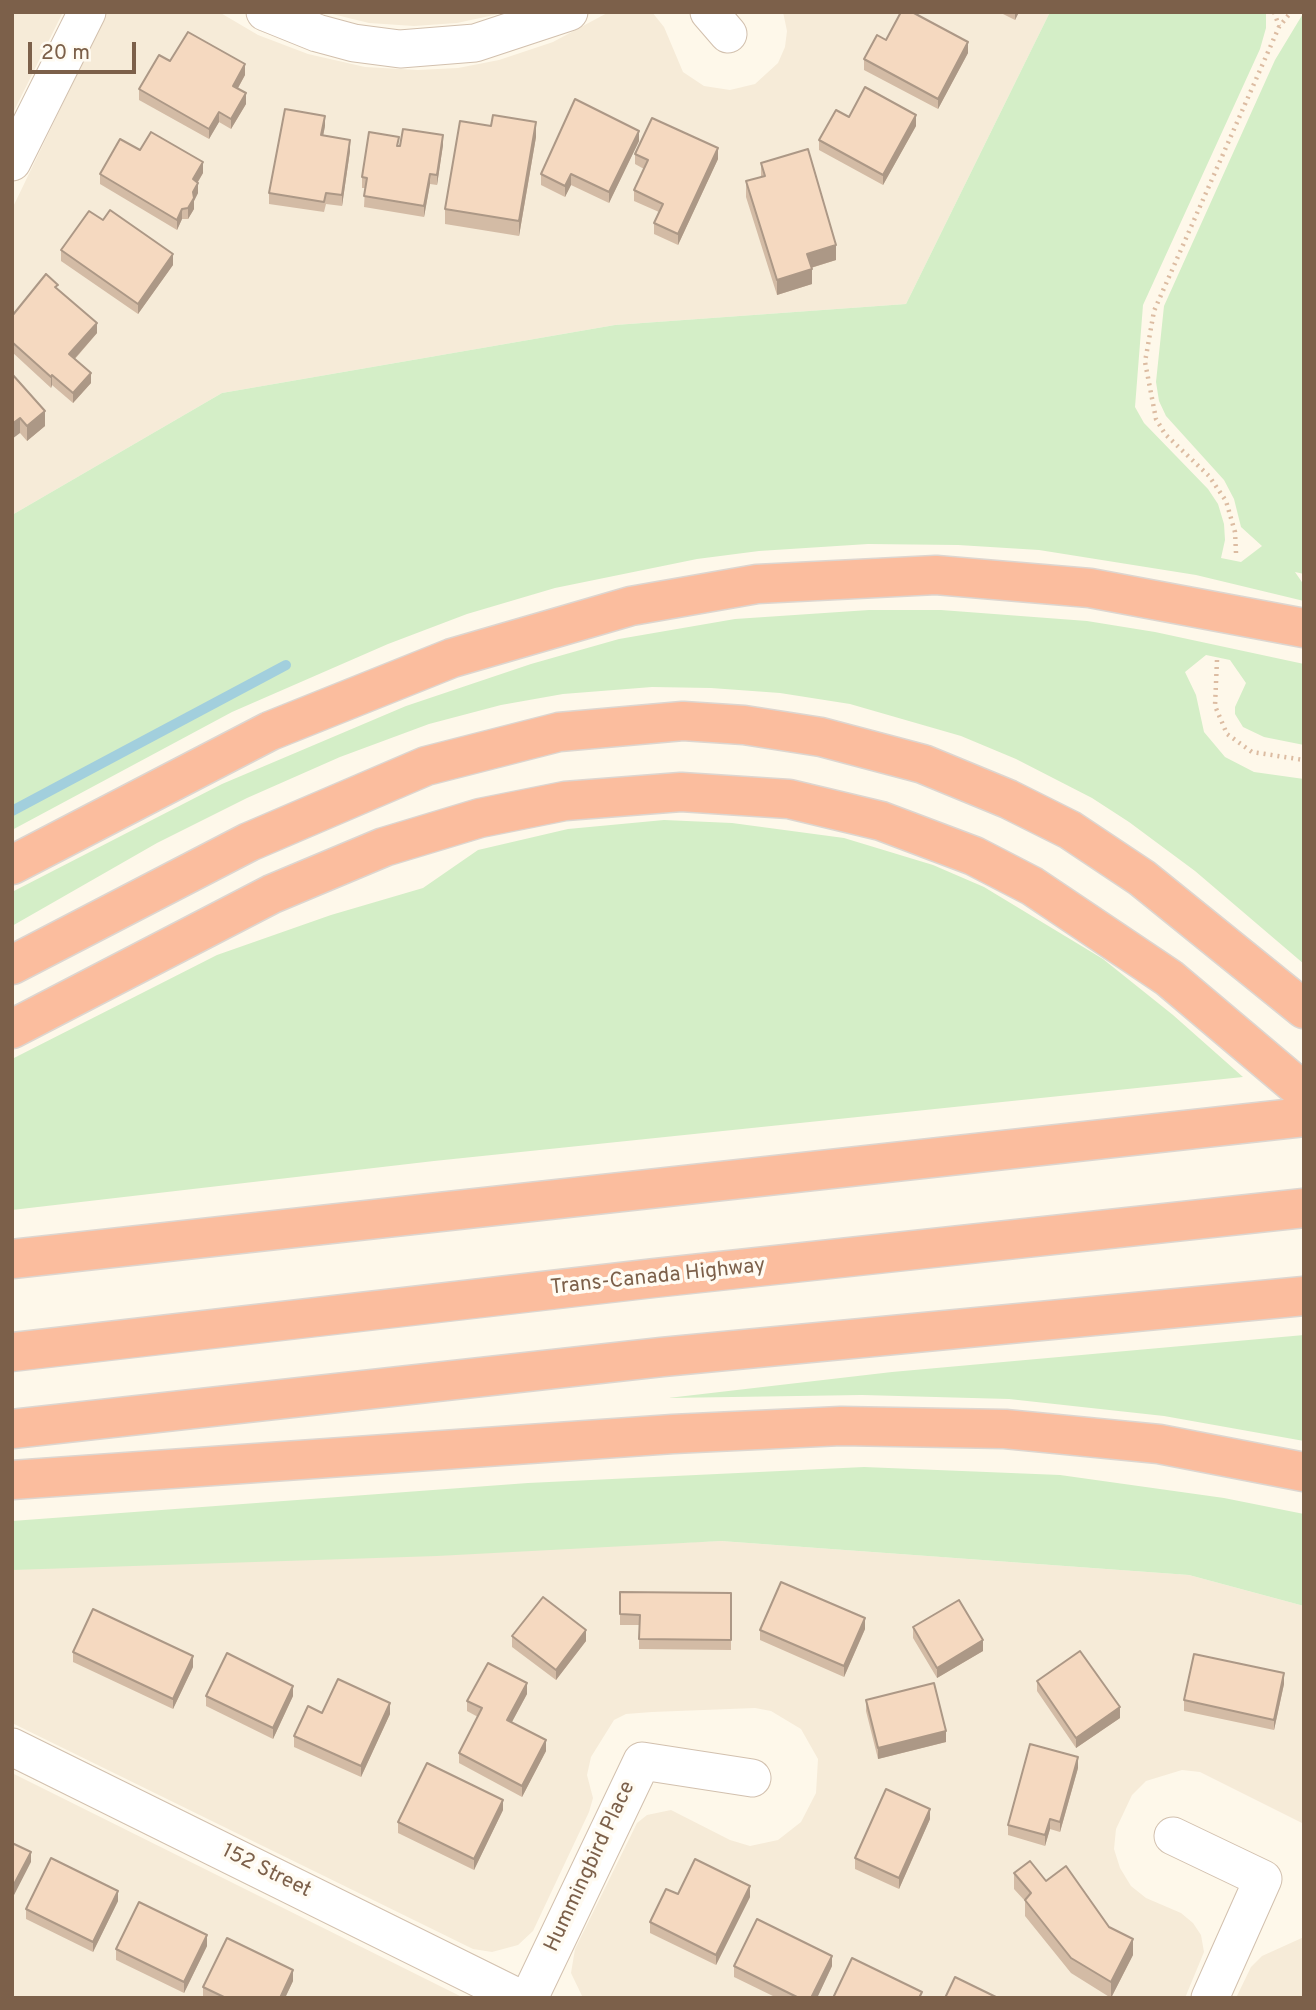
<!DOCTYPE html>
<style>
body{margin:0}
#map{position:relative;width:1316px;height:2010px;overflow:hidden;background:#fef8ea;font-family:Overpass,sans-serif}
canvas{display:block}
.frame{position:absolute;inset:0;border:14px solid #7c604a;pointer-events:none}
.scale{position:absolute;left:28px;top:42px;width:108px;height:32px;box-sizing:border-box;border:4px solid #7c604a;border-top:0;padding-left:9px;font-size:21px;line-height:24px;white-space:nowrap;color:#7c604a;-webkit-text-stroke:5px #fffbf2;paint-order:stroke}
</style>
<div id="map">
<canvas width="1316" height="2010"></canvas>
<div class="frame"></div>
<div class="scale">20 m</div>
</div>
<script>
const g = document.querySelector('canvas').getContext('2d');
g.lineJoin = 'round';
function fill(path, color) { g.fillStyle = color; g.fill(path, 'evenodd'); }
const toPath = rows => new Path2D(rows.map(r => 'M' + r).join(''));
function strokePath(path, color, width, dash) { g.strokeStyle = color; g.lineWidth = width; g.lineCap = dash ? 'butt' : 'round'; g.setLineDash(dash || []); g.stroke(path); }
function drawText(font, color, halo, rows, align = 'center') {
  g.font = font + ' Overpass,sans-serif'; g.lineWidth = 7; g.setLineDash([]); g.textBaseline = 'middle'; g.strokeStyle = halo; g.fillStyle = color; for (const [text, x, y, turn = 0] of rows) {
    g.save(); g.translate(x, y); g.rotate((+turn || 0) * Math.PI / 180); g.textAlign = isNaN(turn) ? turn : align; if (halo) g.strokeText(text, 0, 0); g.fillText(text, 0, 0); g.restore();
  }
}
const residential = toPath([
 [12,12,63,12,12,115],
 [107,12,219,12,258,35,308,54,365,67,418,70,458,68,499,60,553,42,609,12,652,12,664,27,683,72,704,86,730,90,755,84,778,63,785,47,787,31,783,12,1050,12,906,304,615,325,222,393,12,515,12,209],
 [324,12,508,12,457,23,414,26,369,23],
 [721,1541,1189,1575,1304,1606,1304,1824,1200,1772,1182,1770,1146,1781,1132,1795,1116,1829,1114,1849,1120,1868,1131,1886,1146,1898,1181,1913,1193,1923,1201,1935,1204,1952,1185,1998,583,1998,571,1973,575,1949,637,1823,647,1815,671,1810,730,1840,750,1846,778,1840,801,1822,816,1793,818,1759,801,1729,771,1711,755,1708,652,1712,626,1714,614,1720,591,1757,587,1775,593,1798,589,1812,533,1931,518,1945,492,1952,473,1949,12,1723,12,1569],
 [12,1773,464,1998,12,1998],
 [1304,1937,1304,1998,1236,1998,1251,1967,1262,1956]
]);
const green = toPath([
 [1050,12,1266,12,1266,28,1260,49,1143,305,1135,407,1144,423,1208,489,1218,504,1224,524,1225,540,1221,558,1241,562,1262,546,1241,527,1234,499,1224,480,1166,416,1159,401,1156,382,1164,306,1275,60,1304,12,1304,574,1295,572,1304,585,1304,601,1196,575,1039,550,958,545,868,544,759,551,697,559,555,588,467,614,388,644,232,712,12,830,12,515,222,393,615,325,906,304],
 [869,610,941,610,1087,621,1155,632,1304,664,1304,745,1264,737,1243,727,1235,714,1235,707,1246,683,1230,660,1206,655,1185,672,1196,695,1204,732,1225,757,1254,772,1304,779,1304,964,1195,871,1129,822,1092,798,1016,759,961,736,850,704,780,693,711,688,652,687,563,694,501,705,429,724,340,757,247,798,157,843,12,926,12,892,222,784,406,706,531,664,619,639,735,619],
 [664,820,732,823,844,838,933,865,984,887,1103,959,1173,1015,1243,1077,434,1161,12,1210,12,1059,217,955,331,915,423,888,478,850,568,829],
 [1304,1335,1304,1441,1164,1416,1009,1399,862,1395,668,1398,892,1372],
 [864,1467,1060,1475,1224,1498,1304,1514,1304,1606,1189,1575,721,1541,437,1556,12,1570,12,1521,528,1483]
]);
const stream = toPath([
 [12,811,286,665]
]);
const path = toPath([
 [1274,12,1279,26],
 [1236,553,1235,532,1226,501,1209,476,1165,434,1156,419,1145,362,1154,311,1279,27,1291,12],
 [1217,660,1215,706,1227,734,1252,752,1304,760]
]);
const minor = toPath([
 [265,12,317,33,354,43,400,49,475,43,569,12],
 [709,12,728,34],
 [12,162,87,12],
 [12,1747,519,1998],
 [1173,1836,1263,1879,1210,1998],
 [529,1998,642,1761,752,1778]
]);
const motorway = toPath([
 [12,865,270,731,452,658,631,606,757,584,936,575,1090,588,1304,628],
 [12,965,249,842,426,766,559,732,683,721,744,725,821,737,923,764,1008,799,1070,830,1142,878,1304,1009],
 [12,1029,272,894,384,847,480,818,565,801,681,792,789,799,881,821,974,856,1032,886,1169,978,1304,1092],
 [12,1259,1304,1117],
 [12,1352,654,1278,1304,1208],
 [12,1429,662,1357,1304,1296],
 [12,1480,673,1434,841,1426,1005,1429,1159,1444,1304,1472]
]);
const wall = toPath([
 [999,12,1019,12,1015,20],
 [886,40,968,53,938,109,864,70,864,59],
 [170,61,245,75,238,88,246,104,231,129,219,122,209,139,139,100,139,89],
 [849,117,916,126,883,185,819,150,819,140],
 [325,126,323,136,350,151,342,206,326,204,324,212,269,204,269,193],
 [491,126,536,137,519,236,445,224,445,209],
 [639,141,609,203,571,185,565,197,541,185,541,174],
 [443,145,437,185,430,184,424,217,364,207,365,188,362,188,362,177,399,146],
 [140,150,203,173,198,182,198,193,194,201,194,209,188,219,182,219,177,230,100,184,100,174],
 [635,154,718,159,678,245,654,234,654,223,659,212,634,201,634,190,644,169,635,164],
 [761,163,836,260,811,268,812,284,777,295,746,197,746,181,761,177],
 [61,250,173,265,138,314,61,261],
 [12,316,97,333,75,359,91,383,73,403,52,385,51,388,12,352],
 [12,374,45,426,27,441,20,433],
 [620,1592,731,1593,731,1650,639,1649,639,1625,620,1625],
 [913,1627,983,1651,937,1678,913,1638],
 [865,1629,844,1677,760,1640,760,1630],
 [512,1636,586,1641,556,1680,512,1647],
 [73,1652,193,1667,173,1709,73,1662],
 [1037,1681,1120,1718,1076,1748,1037,1691],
 [1284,1684,1274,1730,1184,1711,1184,1700],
 [527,1694,512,1722,546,1751,522,1797,459,1763,459,1753,478,1717,467,1711,467,1701],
 [206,1696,293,1696,273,1739,206,1706],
 [866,1700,946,1742,878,1759,866,1711],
 [322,1713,390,1714,361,1777,294,1747,294,1736],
 [1078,1768,1060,1832,1050,1829,1045,1846,1008,1835,1008,1825],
 [503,1810,474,1870,398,1833,398,1822],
 [930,1819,899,1889,855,1869,855,1858],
 [1014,1873,1046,1881,1109,1927,1133,1955,1111,1998,1071,1973,1025,1916,1025,1901,1014,1889],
 [678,1894,750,1897,716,1965,650,1933,650,1922],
 [118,1901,93,1952,26,1919,26,1909],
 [207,1946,184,1993,116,1960,116,1949],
 [734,1966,832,1966,817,1998,777,1998,734,1977],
 [293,1981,285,1998,203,1997,203,1987]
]);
const shadedWall = toPath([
 [1015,12,1019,12,1015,20],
 [968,42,968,53,938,109,938,99],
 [245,64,245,75,233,97,233,86],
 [246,93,246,104,231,129,231,119],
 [219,112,219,122,209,139,209,129],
 [916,115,916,126,883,185,883,175],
 [325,116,325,126,321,146,321,135],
 [536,122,536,137,519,236,519,221],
 [639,131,639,141,609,203,609,192],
 [443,135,443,145,437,185,437,175],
 [350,140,350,151,342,206,342,195],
 [718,148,718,159,678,245,678,234],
 [203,162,203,173,193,190,193,179],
 [430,174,430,184,424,217,424,206],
 [571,174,571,185,565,197,565,186],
 [198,183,198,193,194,201,194,209,188,219,188,208,193,192],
 [182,209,182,219,177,230,177,220],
 [836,245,836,260,807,269,807,254],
 [173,254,173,265,138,314,138,304],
 [812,269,812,284,777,295,777,280],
 [97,323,97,333,69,365,69,354],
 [91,373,91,383,73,403,73,393],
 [52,375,52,385,51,388,51,377],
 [45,411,45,426,27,441,27,426],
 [20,418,20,433,12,439,12,424],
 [865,1618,865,1629,844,1677,844,1666],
 [586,1630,586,1641,556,1680,556,1670],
 [983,1640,983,1651,937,1678,937,1668],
 [193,1656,193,1667,173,1709,173,1699],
 [1284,1673,1284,1684,1274,1730,1274,1720],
 [527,1683,527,1694,507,1731,507,1720],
 [293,1686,293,1696,273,1739,273,1728],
 [390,1703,390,1714,361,1777,361,1766],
 [1120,1707,1120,1718,1076,1748,1076,1738],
 [946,1731,946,1742,878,1759,878,1748],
 [546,1740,546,1751,522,1797,522,1786],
 [1078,1757,1078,1768,1060,1832,1060,1822],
 [503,1800,503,1810,474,1870,474,1859],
 [930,1809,930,1819,899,1889,899,1878],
 [1050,1819,1050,1829,1045,1846,1045,1835],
 [31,1852,31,1862,12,1899,12,1888],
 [750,1886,750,1897,716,1965,716,1955],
 [118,1891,118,1901,93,1952,93,1942],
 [207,1935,207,1946,184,1993,184,1982],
 [1133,1939,1133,1955,1111,1998,1111,1982],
 [832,1956,832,1966,817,1998,811,1998],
 [293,1970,293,1981,285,1998,280,1998]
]);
const building = toPath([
 [901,12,912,12,968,42,938,99,864,59,877,35,886,40,901,12],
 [188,32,245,64,233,86,246,93,231,119,219,112,209,129,139,89,159,55,170,61,188,32],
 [865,87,916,115,883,175,819,140,836,110,849,117,865,87],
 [575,99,639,131,609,192,571,174,565,186,541,174,575,99],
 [285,109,325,116,321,135,350,140,342,195,326,193,324,202,269,193,285,109],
 [493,115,536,122,519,221,445,209,460,121,491,126,493,115],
 [652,118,718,148,678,234,654,223,663,204,634,190,648,160,635,154,652,118],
 [403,129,443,135,437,175,430,174,424,206,364,196,367,178,362,177,369,132,399,137,397,146,400,146,403,129],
 [151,132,203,162,193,179,198,183,193,192,194,198,188,208,182,209,177,220,100,174,120,139,140,150,151,132],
 [808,149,836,245,807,254,812,269,777,280,746,181,765,176,761,163,808,149],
 [110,210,173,254,138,304,61,250,89,211,103,220,110,210],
 [46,274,58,285,55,287,97,323,69,354,91,373,73,393,52,375,51,377,12,342,12,316,46,274],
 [12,374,45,411,27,426,20,418,12,424,12,374],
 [781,1582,865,1618,844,1666,760,1630,781,1582],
 [620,1592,731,1593,731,1640,639,1639,640,1615,620,1614,620,1592],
 [543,1597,586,1630,556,1670,512,1636,543,1597],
 [959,1600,983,1640,937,1668,913,1627,959,1600],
 [93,1609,193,1656,173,1699,73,1652,93,1609],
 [1080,1651,1120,1707,1076,1738,1037,1681,1080,1651],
 [227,1653,293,1686,273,1728,206,1696,227,1653],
 [1194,1654,1284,1673,1274,1720,1184,1700,1194,1654],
 [488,1663,527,1683,507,1720,546,1740,522,1786,459,1753,482,1708,467,1701,488,1663],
 [338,1679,390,1703,361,1766,294,1736,308,1706,322,1713,338,1679],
 [934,1683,946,1731,878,1748,866,1700,934,1683],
 [1030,1744,1078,1757,1060,1822,1050,1819,1045,1835,1008,1825,1030,1744],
 [427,1763,503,1800,474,1859,398,1822,427,1763],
 [886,1789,930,1809,899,1878,855,1858,886,1789],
 [12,1843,31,1852,12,1888,12,1843],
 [51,1858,118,1891,93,1942,26,1909,51,1858],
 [695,1859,750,1886,716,1955,650,1922,666,1889,678,1894,695,1859],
 [1030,1861,1046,1881,1066,1866,1109,1927,1133,1939,1111,1982,1071,1958,1025,1900,1031,1893,1014,1873,1030,1861],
 [139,1902,207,1935,184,1982,116,1949,139,1902],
 [757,1919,832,1956,811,1998,799,1998,734,1966,757,1919],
 [227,1938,293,1970,280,1998,226,1998,203,1987,227,1938],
 [852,1958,922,1992,919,1998,833,1998,852,1958],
 [955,1977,998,1998,945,1998,955,1977]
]);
const streetNames = [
 ["Trans-Canada Highway",658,1278,-6],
 ["Hummingbird Place",591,1867,-65],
 ["152 Street",266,1872,26]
];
fill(residential, '#f6ebd8');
fill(green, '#d4eec7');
strokePath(stream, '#a2cfdd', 10);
strokePath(minor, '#d2c0ae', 39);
strokePath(motorway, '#ddd6d0', 41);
strokePath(path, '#dcbca2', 4.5, [2, 5]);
strokePath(minor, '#fff', 37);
strokePath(motorway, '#fbbd9e', 38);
fill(wall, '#d3bba5');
fill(shadedWall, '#ac9886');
fill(building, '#f5d9c0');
strokePath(building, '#ac9886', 2);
drawText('21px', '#7c604a', '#fffbf2', streetNames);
</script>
